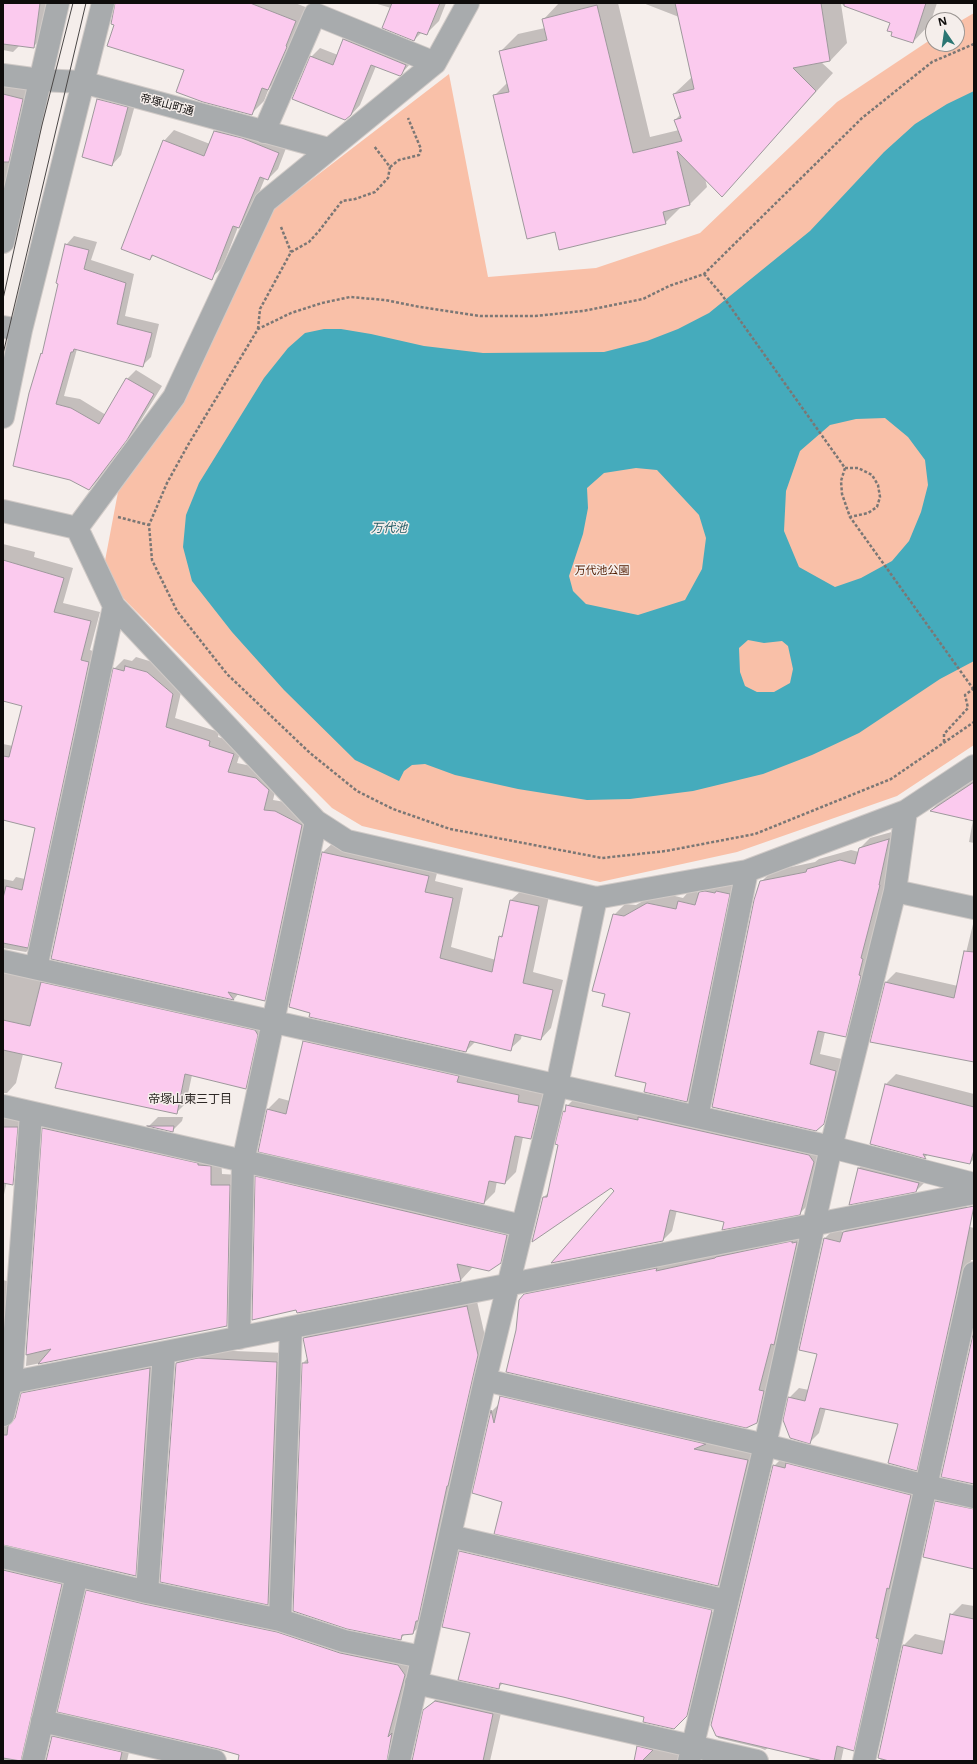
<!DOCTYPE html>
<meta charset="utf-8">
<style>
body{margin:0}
#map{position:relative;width:977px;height:1764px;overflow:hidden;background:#f5eeeb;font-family:"Open Sans",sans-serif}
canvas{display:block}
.frame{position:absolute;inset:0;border:4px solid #0e0c0b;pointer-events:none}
.north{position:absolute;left:925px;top:12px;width:40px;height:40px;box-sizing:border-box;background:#f5eeeb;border:1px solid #999491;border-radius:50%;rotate:347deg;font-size:11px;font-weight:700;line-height:16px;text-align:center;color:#0e0c0b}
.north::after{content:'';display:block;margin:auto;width:14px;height:18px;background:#2c7673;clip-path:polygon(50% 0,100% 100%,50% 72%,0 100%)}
</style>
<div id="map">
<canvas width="977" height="1764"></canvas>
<div class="frame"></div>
<div class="north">N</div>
</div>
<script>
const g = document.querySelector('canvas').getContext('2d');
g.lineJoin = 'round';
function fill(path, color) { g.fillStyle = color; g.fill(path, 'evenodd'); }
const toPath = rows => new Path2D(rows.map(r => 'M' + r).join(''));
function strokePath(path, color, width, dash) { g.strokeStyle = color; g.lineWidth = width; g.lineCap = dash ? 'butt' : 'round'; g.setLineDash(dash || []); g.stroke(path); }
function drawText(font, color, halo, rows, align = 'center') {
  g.font = font + ' "Open Sans","Noto Sans JP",sans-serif'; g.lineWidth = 3; g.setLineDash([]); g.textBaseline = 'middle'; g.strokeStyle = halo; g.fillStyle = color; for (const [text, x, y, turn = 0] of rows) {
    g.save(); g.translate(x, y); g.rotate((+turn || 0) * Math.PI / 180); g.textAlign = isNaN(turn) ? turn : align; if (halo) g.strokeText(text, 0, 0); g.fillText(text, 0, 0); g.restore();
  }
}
const green = toPath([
 [974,13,974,745,897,796,737,852,600,882,362,826,332,808,121,596,104,566,118,492,184,402,272,210,449,74,488,277,596,268,700,233,837,102,933,38,933,44,957,44,957,23]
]);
const water = toPath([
 [974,91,974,661,940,679,859,733,812,755,763,774,693,791,630,799,587,800,518,789,455,775,425,764,412,765,404,771,399,781,355,760,284,690,232,632,192,581,183,547,186,515,199,483,264,378,288,348,305,333,324,329,341,329,371,334,424,346,483,353,604,352,647,341,678,329,709,313,810,231,884,152,915,124,947,104],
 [885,418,908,437,925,460,928,485,921,512,909,541,892,561,861,578,835,587,799,567,784,531,786,491,800,451,830,425,856,419],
 [636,468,657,470,699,515,706,538,702,569,685,600,638,615,586,604,573,591,569,576,583,534,588,508,587,488,604,473],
 [748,640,764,643,782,641,788,646,793,669,790,683,774,692,757,692,745,686,740,672,739,648]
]);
const shadow = toPath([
 [3,3,55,3,51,29,34,46,20,45,13,52,3,50],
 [116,3,295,3,308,8,281,76,269,88,264,101,251,114,116,24],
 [374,3,446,3,439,21,426,34,422,32,414,40,391,8],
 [559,3,618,3,650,137,679,130,675,120,681,114,674,94,692,77,679,17,643,3,937,3,930,24,913,42,893,32,891,22,841,4,847,43,830,61,821,62,833,73,722,196,705,178,707,187,689,205,682,206,665,223,556,231,494,96,508,82,500,52,518,34,545,28,543,20],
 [353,31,411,63,402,73,376,66,360,105,351,115,311,57,320,48,338,55,344,40],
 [3,80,34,88,3,221],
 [107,90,137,98,121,155,112,165,98,100],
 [226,121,288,143,278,169,268,179,265,178,249,217,238,227,222,268,211,278,154,255,150,259,164,141,174,130,210,144,215,131],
 [74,236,97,242,91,260,134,274,125,316,159,324,151,357,143,365,77,349,64,396,80,399,106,415,127,379,136,370,162,386,135,430,98,480,89,489,70,479,42,354,44,352,60,283,66,245],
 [3,544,35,552,34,557,73,568,63,603,100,612,90,650,98,653,36,943,26,952,3,948,3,879,13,881,16,877,25,879,36,827,3,819,3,744,13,746,24,705,3,700],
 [136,657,156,663,183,684,175,718,219,732,218,737,243,744,237,763,266,769,278,780,273,800,285,802,311,815,274,990,264,1000,239,993,234,999,52,958,114,669,124,659,132,661],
 [974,779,974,843,969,842,973,820,932,810,941,800],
 [899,830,856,1025,845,1036,825,1032,820,1054,846,1060,834,1113,823,1124,761,882,772,871,815,862,819,859,851,850,859,852,860,848,870,838],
 [334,842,439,865,435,881,463,888,451,947,496,960,500,937,504,933,511,900,522,890,549,896,533,972,563,980,551,1028,541,1039,522,1034,521,1039,510,1049,476,1041,466,1051,323,852],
 [711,882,740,883,698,1090,687,1101,647,1083,631,1013,606,993,614,915,625,904,636,905,659,892,683,898,690,890,700,893],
 [974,920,974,1061,871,1041,886,982,896,972,958,986],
 [3,959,264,1021,255,1078,246,1088,192,1075,186,1103,176,1113,63,1062,23,1054,16,1083,7,1093,3,1093],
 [315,1031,530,1084,529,1091,550,1095,542,1127,531,1138,523,1137,516,1172,505,1183,497,1181,495,1192,484,1203,259,1151,268,1109,279,1098,290,1101,304,1042],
 [896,1074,974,1094,974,1159,970,1163,929,1154,925,1157,871,1143,886,1084],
 [577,1096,823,1152,809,1204,799,1214,725,1221,677,1210,672,1231,662,1241,611,1187,533,1240,544,1197,549,1192,559,1144,557,1143,564,1112,567,1106],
 [3,1104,21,1117,3,1199],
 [158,1117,183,1117,182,1121,172,1131,149,1126],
 [54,1118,221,1156,222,1174,240,1175,237,1314,226,1325,26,1366,43,1128],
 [870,1157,927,1180,916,1191,850,1204,859,1168],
 [268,1165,519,1224,512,1250,500,1262,472,1266,472,1268,461,1280,256,1177],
 [968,1200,962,1225,974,1228,974,1260,971,1260,926,1460,916,1470,899,1423,826,1408,819,1433,810,1442,789,1398,799,1388,809,1390,818,1353,824,1239,834,1229,844,1232,853,1222],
 [809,1230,769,1410,757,1422,525,1295,537,1282],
 [3,1280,14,1283,3,1367],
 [476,1297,487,1345,422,1623,413,1633,406,1633,400,1639,294,1610,303,1363,308,1358,304,1338,314,1329],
 [208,1350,286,1353,277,1595,268,1604,177,1363,186,1354],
 [160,1359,145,1566,135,1575,3,1544,3,1413,10,1418,16,1418,22,1394,32,1384],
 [511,1387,758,1451,728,1575,718,1585,503,1501,473,1493,492,1411,500,1403,501,1397],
 [784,1456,920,1485,863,1740,853,1750,844,1747,841,1761,809,1761,810,1757,768,1748,765,1750,760,1748,718,1738,712,1724,774,1466],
 [946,1492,974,1498,974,1568,936,1501],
 [471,1540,723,1599,698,1704,674,1728,646,1716,503,1683,498,1688,471,1633,460,1552],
 [467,1552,717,1611,717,1613,467,1554],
 [3,1555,71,1575,35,1761,3,1761],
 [97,1581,414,1665,401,1761,251,1761,240,1755,87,1591],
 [962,1604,974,1606,974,1761,880,1761,881,1758,879,1757,904,1645,915,1634,945,1641,951,1615],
 [446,1691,503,1704,490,1761,413,1761,424,1710],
 [62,1727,131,1743,127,1761,47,1761,53,1737],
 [648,1737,691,1761,635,1761,638,1747]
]);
const building = toPath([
 [3,3,40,3,34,48,3,44,3,3],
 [115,3,250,3,296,21,286,46,287,47,268,90,262,88,252,115,203,102,176,92,184,70,107,46,114,25,111,24,115,3],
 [392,3,440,3,427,35,418,32,414,41,382,28,392,3],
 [675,3,821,3,830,61,793,68,816,91,722,197,677,151,690,205,663,212,666,224,559,250,555,232,527,239,493,95,509,92,499,51,547,40,542,19,597,5,633,153,682,141,674,120,681,118,673,94,694,89,675,3],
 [844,3,926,3,913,43,891,36,892,32,887,31,890,23,844,6,844,3],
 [343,39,406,65,402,74,400,76,371,65,351,115,345,120,292,99,310,56,333,65,343,39],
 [3,94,23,99,9,162,3,162,3,94],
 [97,99,128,107,112,166,82,157,97,99],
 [214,131,242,138,279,153,268,180,260,177,239,228,233,226,212,280,152,255,150,260,121,249,163,140,204,156,214,131],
 [65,244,89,250,84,269,126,283,117,324,152,333,143,367,74,349,73,352,71,352,56,404,71,408,99,424,126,378,154,394,127,440,89,490,70,480,13,466,29,393,41,353,42,354,58,284,56,283,65,244],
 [3,560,64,578,54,612,91,621,81,660,89,662,28,948,3,943,3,898,6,886,22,890,35,828,3,820,3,756,9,757,22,706,3,701,3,560],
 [125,666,147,672,173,694,166,727,210,741,209,746,234,754,228,772,256,778,269,790,264,810,275,811,302,825,265,1001,228,992,234,1000,51,959,113,668,124,671,125,666],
 [974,782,974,821,930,811,974,782],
 [889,839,879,885,880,885,861,958,863,959,859,975,861,976,846,1037,818,1031,810,1064,836,1071,824,1124,816,1131,712,1107,754,900,760,881,806,872,807,869,840,860,855,864,859,848,889,839],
 [322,852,429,876,425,892,453,898,440,958,492,972,499,936,502,937,510,900,539,906,523,983,553,990,541,1040,515,1034,511,1051,470,1041,466,1052,309,1017,310,1013,289,1007,322,852],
 [705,891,715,893,716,891,730,894,687,1102,644,1092,646,1083,615,1076,630,1013,602,1006,605,994,592,991,613,914,624,916,647,903,676,909,678,901,695,905,699,892,705,891],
 [964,951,974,952,974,1062,870,1042,885,982,954,998,964,951],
 [41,982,255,1030,258,1035,246,1089,185,1074,177,1114,55,1088,62,1063,3,1050,3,1020,30,1026,41,982],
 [303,1041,459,1076,457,1082,519,1095,518,1102,539,1106,531,1139,515,1136,505,1184,489,1181,484,1204,258,1152,267,1109,286,1114,303,1041],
 [885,1084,974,1107,974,1150,970,1164,923,1154,926,1159,870,1144,885,1084],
 [566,1105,638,1120,638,1117,809,1155,814,1162,800,1215,722,1230,724,1222,670,1210,663,1241,551,1263,614,1191,611,1188,532,1242,543,1197,547,1197,558,1145,555,1144,563,1111,565,1112,566,1105],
 [147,1126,174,1126,173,1132,147,1126],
 [3,1127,18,1127,13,1185,3,1183,3,1127],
 [42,1128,198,1163,198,1165,211,1166,211,1185,230,1185,227,1326,38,1364,51,1349,26,1355,42,1128],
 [858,1168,919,1183,916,1192,849,1205,858,1168],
 [255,1176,507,1235,501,1263,489,1271,457,1264,461,1281,297,1313,296,1310,252,1320,255,1176],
 [974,1206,956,1295,917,1471,888,1463,898,1424,820,1408,810,1444,790,1438,783,1420,788,1397,805,1401,817,1354,799,1350,824,1238,840,1242,843,1232,974,1206],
 [792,1241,792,1243,797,1242,774,1345,771,1344,759,1390,764,1391,757,1423,746,1428,506,1372,516,1330,519,1300,524,1294,657,1268,656,1271,715,1258,716,1257,792,1241],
 [467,1306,478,1355,448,1486,447,1486,418,1621,416,1621,413,1634,402,1635,401,1640,347,1629,293,1611,302,1363,308,1363,303,1338,467,1306],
 [974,1330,974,1484,941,1477,974,1330],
 [198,1358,277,1362,268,1605,160,1582,176,1363,198,1358],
 [150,1368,136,1576,3,1545,3,1435,7,1435,8,1426,15,1418,21,1393,150,1368],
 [500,1396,706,1444,694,1449,748,1460,718,1586,494,1534,502,1502,472,1493,491,1410,494,1423,500,1396],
 [786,1463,911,1495,889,1589,887,1588,876,1638,879,1639,854,1751,837,1746,834,1761,823,1761,716,1736,711,1725,773,1465,785,1468,786,1463],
 [935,1501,974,1509,974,1569,923,1557,935,1501],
 [459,1551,712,1610,687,1716,674,1729,643,1722,644,1717,563,1697,500,1683,499,1689,458,1680,470,1633,442,1627,459,1551],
 [3,1570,62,1584,21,1761,3,1758,3,1570],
 [86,1590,144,1604,277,1632,340,1653,398,1665,405,1675,388,1737,392,1733,387,1761,238,1761,239,1755,218,1749,57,1712,86,1590],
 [950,1614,974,1619,974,1761,889,1761,878,1758,903,1645,942,1654,950,1614],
 [435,1701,493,1714,483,1761,412,1761,423,1710,435,1701],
 [52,1736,122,1752,120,1761,46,1761,52,1736],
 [637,1746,653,1750,642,1761,634,1761,637,1746]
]);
const path = toPath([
 [974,44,932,62,862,118,704,274,669,286,643,299,583,311,535,316,480,316,420,307,385,300,350,297,322,303,291,313,258,329,188,445,167,483,149,525,152,560,177,611,227,674,310,753,357,791,393,809,450,829,602,858,666,851,755,834,891,779,974,722],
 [390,167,399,160,419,155,421,149,408,118],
 [281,227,291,252],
 [704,274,722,295,845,468,841,481,842,494,850,517,974,690],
 [258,329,260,309,291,252,309,242,319,231,342,201,355,199,375,192,388,178,390,167,374,146],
 [845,468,858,468,872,475,878,485,880,497,877,507,868,513,850,517],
 [118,517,149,525],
 [944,742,944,734,968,708,965,695,973,689]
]);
const minor = toPath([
 [3,75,40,80,82,82,329,149],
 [264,132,315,14,435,63],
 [3,242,58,3],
 [3,327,21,330],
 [3,417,21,330,103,3],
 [3,511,77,528,114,606,316,821,347,841,596,898,747,871,906,811,974,766],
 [77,528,174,397,265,202,435,63,468,3],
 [895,891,974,908],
 [3,961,831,1147,974,1184],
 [36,968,114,606],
 [3,1106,414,1200,522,1226],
 [697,1117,747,871],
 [239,1338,243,1162,316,821],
 [485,1380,765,1445,926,1486,974,1497],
 [3,1384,974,1193],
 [3,1415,11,1383,31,1114],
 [450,1536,727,1601],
 [3,1557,147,1592,280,1620,344,1641,422,1657],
 [147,1592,164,1353],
 [280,1620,291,1328],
 [416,1683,757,1761],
 [42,1721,215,1761],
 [33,1761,77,1575],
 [399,1761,485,1380,557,1085,596,898],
 [689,1761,765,1445,831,1147,895,891,906,811],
 [864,1761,974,1273]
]);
const tram = toPath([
 [3,299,42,125,73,3],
 [3,354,86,3]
]);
const streetNames = [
 ["帝塚山町通",167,105,15]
];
const parkNames = [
 ["万代池公園",602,571]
];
const waterNames = [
 ["万代池",389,529]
];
const neighbourhoodNames = [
 ["帝塚山東三丁目",190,1100]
];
fill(green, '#f9c0a8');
fill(water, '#45abbc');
fill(shadow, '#0003');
fill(building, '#fbcaee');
strokePath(building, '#9e989c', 1);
strokePath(minor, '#d0cac7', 24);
strokePath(path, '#7b7775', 2.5, [3, 2]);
strokePath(minor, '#a8abad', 22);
strokePath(tram, '#4a4746', 1);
drawText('11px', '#0e0c0b', '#f5eeeb', streetNames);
drawText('11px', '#521c00', '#f5eeeb', parkNames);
drawText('italic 12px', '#245d66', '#f5eeeb', waterNames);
drawText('12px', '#2d2825', '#f5eeeb', neighbourhoodNames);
</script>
